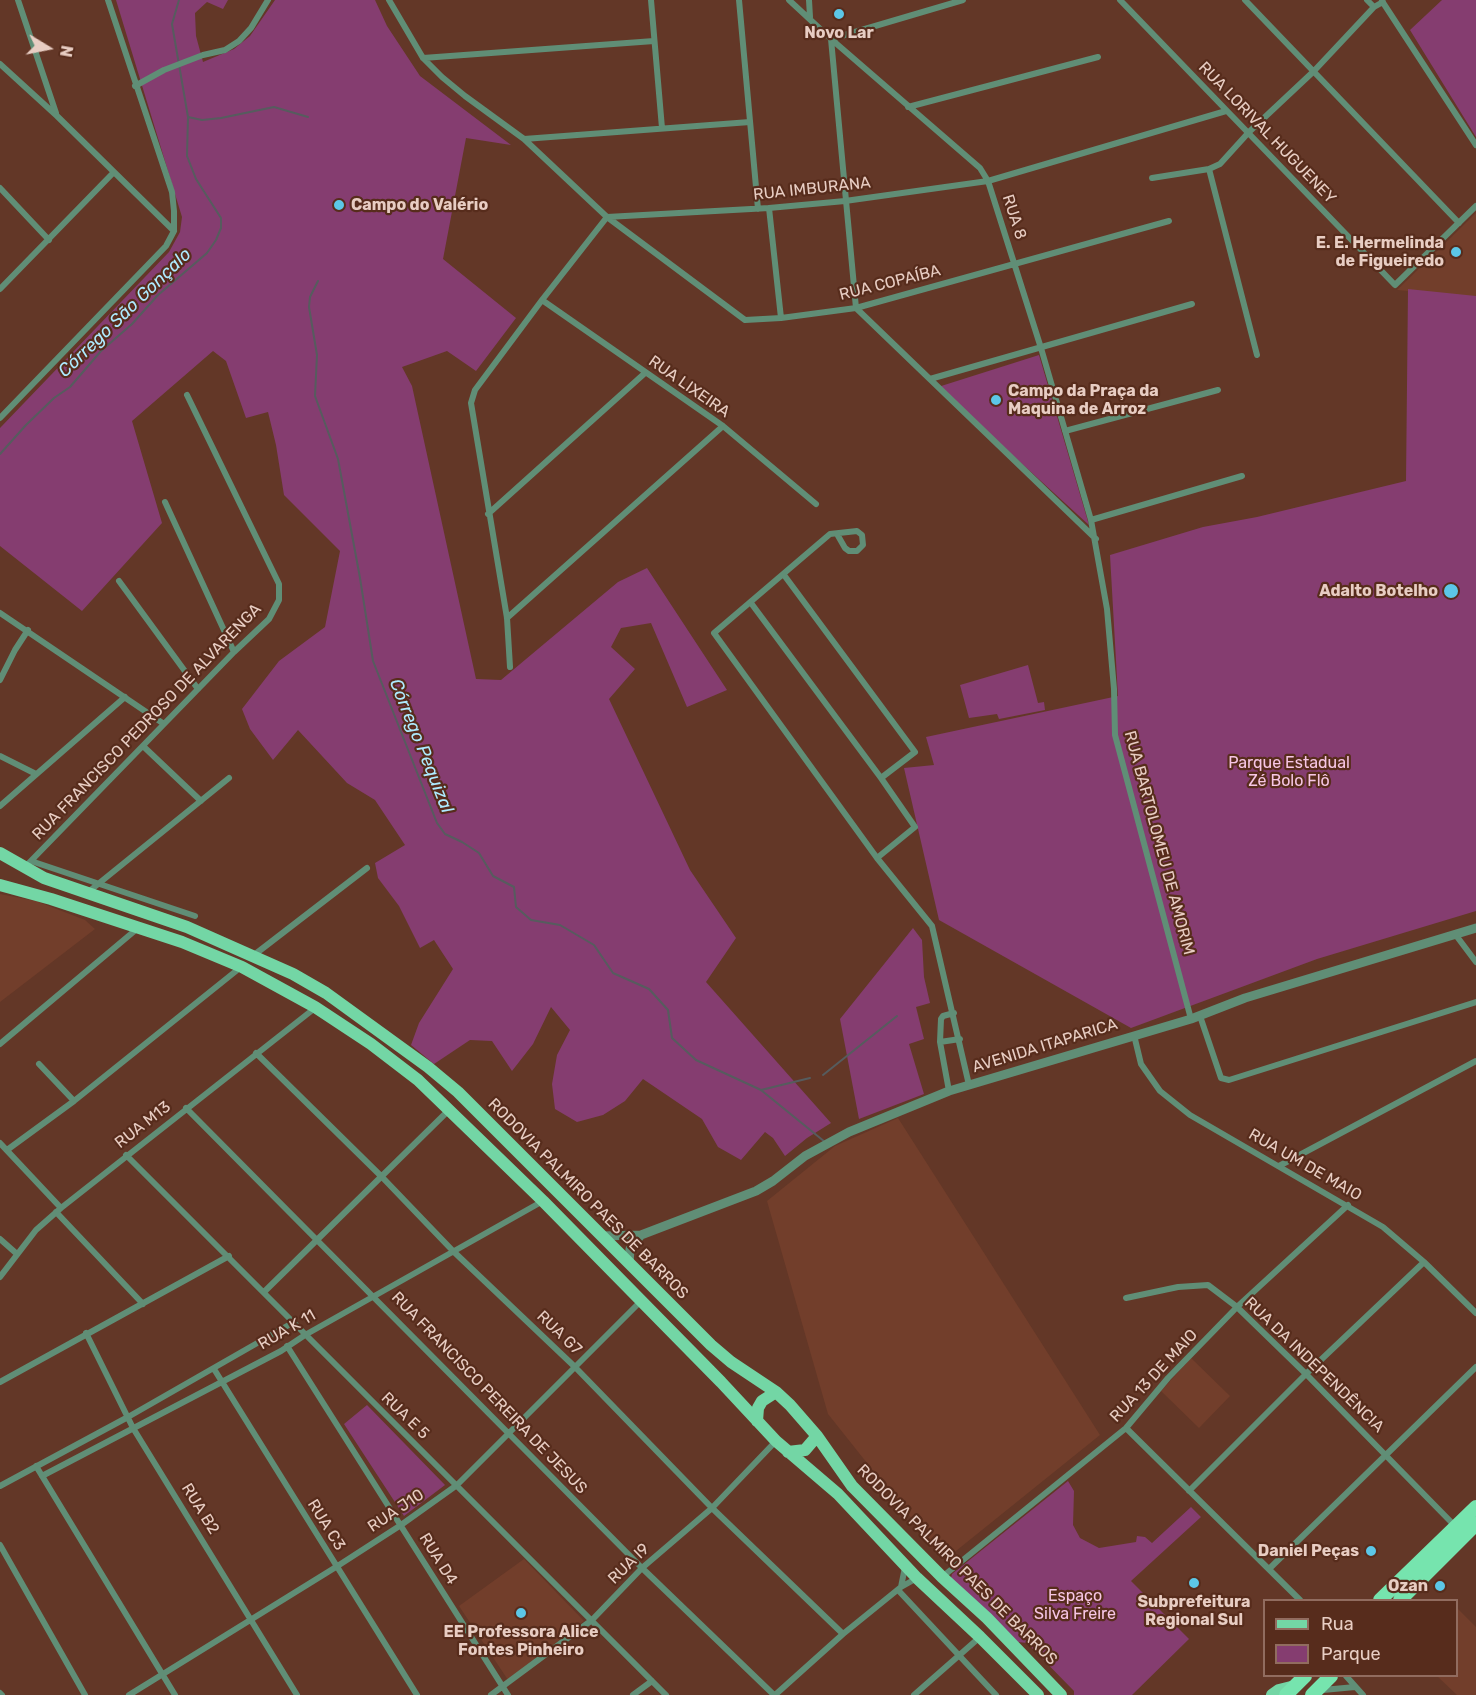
<!DOCTYPE html>
<meta charset="utf-8">
<style>
body{margin:0}
#map{position:relative;width:1476px;height:1695px;overflow:hidden;background:#633727;font-family:Rubik,sans-serif}
canvas{display:block}
.legend{position:absolute;left:1263px;top:1599px;width:195px;height:78px;box-sizing:border-box;background:#572c1c;border:2px solid #916c5f;margin:0;padding:8px 10px;list-style:none;font-size:18px;color:#e8cdc3}
.legend li{display:flex;align-items:center;gap:12px;height:30px}
.legend b{width:30px;border:2px solid #916c5f}
.north{position:absolute;left:18px;top:18px;width:60px;height:60px;-webkit-text-stroke:4px #572c1c;paint-order:stroke;rotate:100deg;font-size:16px;font-weight:700;line-height:24px;text-align:center;color:#e8cdc3}
.north::after{content:'';display:block;margin:auto;width:21px;height:27px;background:#e8cdc3;clip-path:polygon(50% 0,100% 100%,50% 72%,0 100%)}
</style>
<div id="map">
<canvas width="1476" height="1695"></canvas>
<ul class="legend">
<li><b style="height:8px;background:#73d6a5"></b>Rua</li>
<li><b style="height:16px;background:#853d70"></b>Parque</li>
</ul>
<div class="north">N</div>
</div>
<script>
const g = document.querySelector('canvas').getContext('2d');
g.lineJoin = 'round';
function fill(path, color) { g.fillStyle = color; g.fill(path, 'evenodd'); }
const toPath = rows => new Path2D(rows.map(r => 'M' + r).join(''));
function strokePath(path, color, width, dash) { g.strokeStyle = color; g.lineWidth = width; g.lineCap = dash ? 'butt' : 'round'; g.setLineDash(dash || []); g.stroke(path); }
function drawText(font, color, halo, rows, align = 'center') {
  g.font = font + ' Rubik,sans-serif'; g.lineWidth = 4.5; g.setLineDash([]); g.textBaseline = 'middle'; g.strokeStyle = halo; g.fillStyle = color; for (const [text, x, y, turn = 0] of rows) {
    g.save(); g.translate(x, y); g.rotate((+turn || 0) * Math.PI / 180); g.textAlign = isNaN(turn) ? turn : align; if (halo) g.strokeText(text, 0, 0); g.fillText(text, 0, 0); g.restore();
  }
}
const built = toPath([
 [1476,213,1476,297,1397,290],
 [0,894,36,901,85,920,95,929,0,1002],
 [898,1118,1100,1435,946,1559,898,1502,828,1414,767,1201,835,1146],
 [1191,1358,1230,1396,1199,1428,1161,1391],
 [524,1559,584,1621,508,1680,459,1606],
 [1457,1608,1476,1627,1476,1695,1457,1695,1437,1676,1456,1676]
]);
const green = toPath([
 [116,0,228,0,223,9,207,2,195,13,196,36,203,62,234,49,250,36,275,0,375,0,387,26,420,76,511,145,466,138,443,259,516,318,476,371,447,351,402,367,412,386,476,679,501,680,618,582,647,568,727,690,687,707,651,623,621,628,611,647,635,669,609,699,690,870,736,938,706,982,831,1123,807,1138,785,1156,773,1138,765,1132,741,1160,718,1147,702,1119,643,1079,625,1101,603,1115,577,1122,555,1109,552,1084,557,1055,570,1030,551,1007,533,1044,512,1071,492,1041,470,1040,434,1064,411,1045,419,1023,453,969,434,940,420,948,399,906,378,878,375,863,405,845,375,800,347,783,298,730,273,760,250,729,242,709,279,661,325,627,340,551,284,495,276,445,268,412,246,418,226,361,213,351,132,421,162,523,82,611,0,546,0,428,169,252,180,232,182,217],
 [1442,0,1476,0,1476,137,1410,30],
 [1408,289,1476,296,1476,911,1317,959,1131,1028,939,920,904,768,934,765,926,737,1118,696,1110,555,1203,527,1257,517,1406,481],
 [1039,355,1089,525,938,387],
 [1028,665,1038,703,1044,702,1045,710,999,719,997,714,969,718,960,685],
 [913,928,922,940,924,977,930,1003,916,1007,924,1039,909,1044,924,1094,859,1119,840,1019],
 [367,1405,445,1485,404,1516,344,1424],
 [1068,1481,1074,1491,1073,1525,1080,1538,1099,1548,1136,1542,1137,1536,1145,1537,1152,1543,1191,1507,1201,1517,1131,1581,1189,1639,1132,1695,1074,1695,1074,1691,1027,1643,1018,1642,951,1578,952,1574]
]);
const stream = toPath([
 [188,117,202,120,221,118,274,107,308,117],
 [318,281,310,297,309,307,317,355,315,396,338,459,360,578,373,661,437,823,445,834,462,842,479,853,493,876,514,887,516,907,531,920,560,925,594,945,613,973,649,989,668,1010,672,1038,696,1060,761,1090,825,1142],
 [0,454,26,425,54,398,70,387,101,351,132,324,158,295,207,253,216,240,221,228,221,218,196,179,187,156,188,117,172,24,179,0],
 [823,1075,897,1016],
 [761,1090,810,1078]
]);
const minor = toPath([
 [18,0,56,113],
 [389,0,423,58,442,77,465,96,524,139,607,217,745,320,781,318,856,308,1169,221],
 [651,0,662,128],
 [739,0,758,209],
 [789,0,831,39,980,168,988,181,1041,348,1091,520,1107,609,1114,689,1115,735,1191,1019],
 [809,0,810,17],
 [1120,0,1395,285,1476,206],
 [1245,0,1459,223],
 [1367,0,1374,7],
 [1382,1,1476,145],
 [423,58,654,41],
 [0,64,57,116,174,231],
 [135,86,164,70,203,55,225,50,239,41,251,28,268,0],
 [908,107,1098,57],
 [524,139,750,122],
 [1209,169,1257,355],
 [1152,178,1209,169,1220,164,1249,132,1314,71,1374,7,1383,2],
 [0,188,49,240],
 [769,208,781,318],
 [0,289,114,172],
 [542,300,723,426,816,504],
 [856,308,831,39,963,0],
 [856,308,1096,539],
 [930,379,1192,304],
 [0,418,166,246,174,231,174,211,172,192,108,0],
 [1065,431,1218,390],
 [165,502,234,652],
 [488,514,645,373],
 [1091,520,1242,476],
 [837,534,845,548,849,551,857,551,863,545,862,535,857,531,830,534,714,633,877,858,932,926,969,1085],
 [784,575,915,752,881,778],
 [119,581,198,689],
 [751,603,881,778,915,827,877,858],
 [0,613,164,724],
 [507,618,723,426],
 [510,667,507,618,471,403,475,390,542,300,607,217,769,208,845,201,988,181,1226,111],
 [0,680,15,650,28,630],
 [143,746,201,801],
 [0,756,36,774],
 [0,806,125,697],
 [31,861,195,916],
 [25,867,234,652,269,619,279,600,279,584,187,395],
 [87,893,229,778],
 [1455,934,1476,962],
 [254,955,367,868],
 [1200,1016,1221,1078,1229,1080,1476,1002],
 [1134,1035,1141,1064,1160,1091,1190,1115,1383,1227,1424,1262,1476,1313],
 [940,1042,941,1019,943,1016,954,1013],
 [0,1044,138,928],
 [256,1053,382,1177,453,1251,575,1367,712,1508,843,1634],
 [39,1064,74,1101],
 [949,1091,940,1042,960,1039],
 [186,1108,642,1568,774,1695],
 [0,1143,61,1208],
 [7,1150,74,1101,241,967],
 [126,1155,666,1695],
 [1279,1166,1476,1061],
 [56,1212,143,1304],
 [0,1239,17,1254],
 [0,1277,36,1230,61,1208,315,1008],
 [264,1292,449,1110],
 [1126,1298,1178,1287,1208,1285,1237,1307,1306,1374,1455,1526],
 [86,1333,133,1428,297,1695],
 [287,1346,508,1695],
 [214,1369,417,1695],
 [0,1382,229,1256],
 [1126,1428,1300,1600],
 [36,1466,175,1695],
 [42,1476,281,1351,305,1335,543,1201],
 [0,1486,128,1417,294,1322],
 [1189,1491,1306,1374,1424,1262],
 [0,1545,85,1695],
 [1269,1569,1476,1367],
 [942,1577,1126,1428,1168,1378,1237,1307,1348,1205],
 [901,1587,905,1567],
 [898,1590,996,1695],
 [1346,1676,1363,1695],
 [1323,1690,1355,1687],
 [0,1693,2,1695],
 [129,1695,336,1567,401,1525,457,1485,641,1301],
 [491,1695,592,1620,642,1568,712,1508,776,1441],
 [633,1695,652,1681],
 [775,1695,843,1634,901,1587,917,1578],
 [914,1695,980,1637]
]);
const tertiary = toPath([
 [601,1236,641,1235,756,1191,773,1181,805,1156,849,1132,949,1091,1191,1019,1245,998,1476,928],
 [629,1264,630,1249,641,1235]
]);
const primary = toPath([
 [0,853,44,878,187,927,293,974,326,993,428,1067,458,1092,711,1345,731,1362,776,1392,790,1405,817,1436,852,1486,942,1577,987,1618,1061,1695],
 [0,885,51,899,182,942,242,967,315,1007,371,1044,418,1080,543,1201,721,1382,776,1441,838,1494,917,1578,980,1637,1038,1695],
 [757,1421,758,1408,762,1401,776,1392],
 [788,1452,805,1450,817,1436],
 [1272,1695,1279,1690,1295,1686]
]);
const trunk = toPath([
 [1380,1600,1476,1507],
 [1400,1600,1476,1524],
 [1286,1695,1305,1676],
 [1312,1695,1331,1676]
]);
const markers = [
 [839,14,6,"#5cc7e7"],
 [339,205,6,"#5cc7e7"],
 [1456,252,6,"#5cc7e7"],
 [996,400,6,"#5cc7e7"],
 [1451,591,8,"#5cc7e7"],
 [1371,1551,6,"#5cc7e7"],
 [1194,1583,6,"#5cc7e7"],
 [1440,1586,6,"#5cc7e7"],
 [521,1613,6,"#5cc7e7"]
];
const poiNames = [
 ["Novo Lar",839,33,"center"],
 ["Campo do Valério",351,205,"left"],
 ["E. E. Hermelinda",1444,243],
 ["de Figueiredo",1444,261],
 ["Campo da Praça da",1008,391,"left"],
 ["Maquina de Arroz",1008,409,"left"],
 ["Adalto Botelho",1438,591],
 ["Daniel Peças",1359,1551],
 ["Ozan",1428,1586],
 ["Subprefeitura",1194,1602,"center"],
 ["Regional Sul",1194,1620,"center"],
 ["EE Professora Alice",521,1632,"center"],
 ["Fontes Pinheiro",521,1650,"center"]
];
const streetNames = [
 ["RUA LORIVAL HUGUENEY",1267,133,46],
 ["RUA IMBURANA",812,189,-6],
 ["RUA 8",1014,217,72],
 ["RUA COPAÍBA",890,283,-14],
 ["RUA LIXEIRA",689,387,35],
 ["RUA FRANCISCO PEDROSO DE ALVARENGA",147,722,-46],
 ["RUA BARTOLOMEU DE AMORIM",1159,843,75],
 ["AVENIDA ITAPARICA",1045,1046,-17],
 ["RUA M13",143,1125,-38],
 ["RUA UM DE MAIO",1305,1165,30],
 ["RODOVIA PALMIRO PAES DE BARROS",588,1199,45],
 ["RUA K 11",287,1330,-30],
 ["RUA G7",559,1333,44],
 ["RUA DA INDEPENDÊNCIA",1314,1365,44],
 ["RUA 13 DE MAIO",1154,1376,-47],
 ["RUA FRANCISCO PEREIRA DE JESUS",489,1393,46],
 ["RUA E 5",405,1416,44],
 ["RUA B2",200,1509,58],
 ["RUA J10",396,1511,-34],
 ["RUA C3",326,1525,58],
 ["RUA D4",438,1559,58],
 ["RUA I9",629,1564,-44],
 ["RODOVIA PALMIRO PAES DE BARROS",957,1565,45]
];
const parkNames = [
 ["Parque Estadual",1289,763],
 ["Zé Bolo Flô",1289,781],
 ["Espaço",1075,1596],
 ["Silva Freire",1075,1614]
];
const waterNames = [
 ["Córrego São Gonçalo",125,313,-44],
 ["Córrego Pequizal",421,746,68]
];
fill(built, '#723e2b');
fill(green, '#853d70');
strokePath(stream, '#565c5e', 2);
strokePath(minor, '#608e76', 6);
strokePath(tertiary, '#608e76', 9);
strokePath(primary, '#73d6a5', 12);
strokePath(trunk, '#76e4ae', 14);
for (const [x, y, r, color] of markers) { const dot = new Path2D(); dot.arc(x, y, r, 0, 2 * Math.PI); g.fillStyle = color; g.fill(dot); strokePath(dot, '#572c1c', 2); }
drawText('bold 16px', '#e8cdc3', '#572c1c', poiNames, 'right');
drawText('16px', '#e8cdc3', '#572c1c', streetNames);
drawText('16px', '#f7c6e5', '#572c1c', parkNames);
drawText('italic 18px', '#aeebff', '#572c1c', waterNames);
</script>
